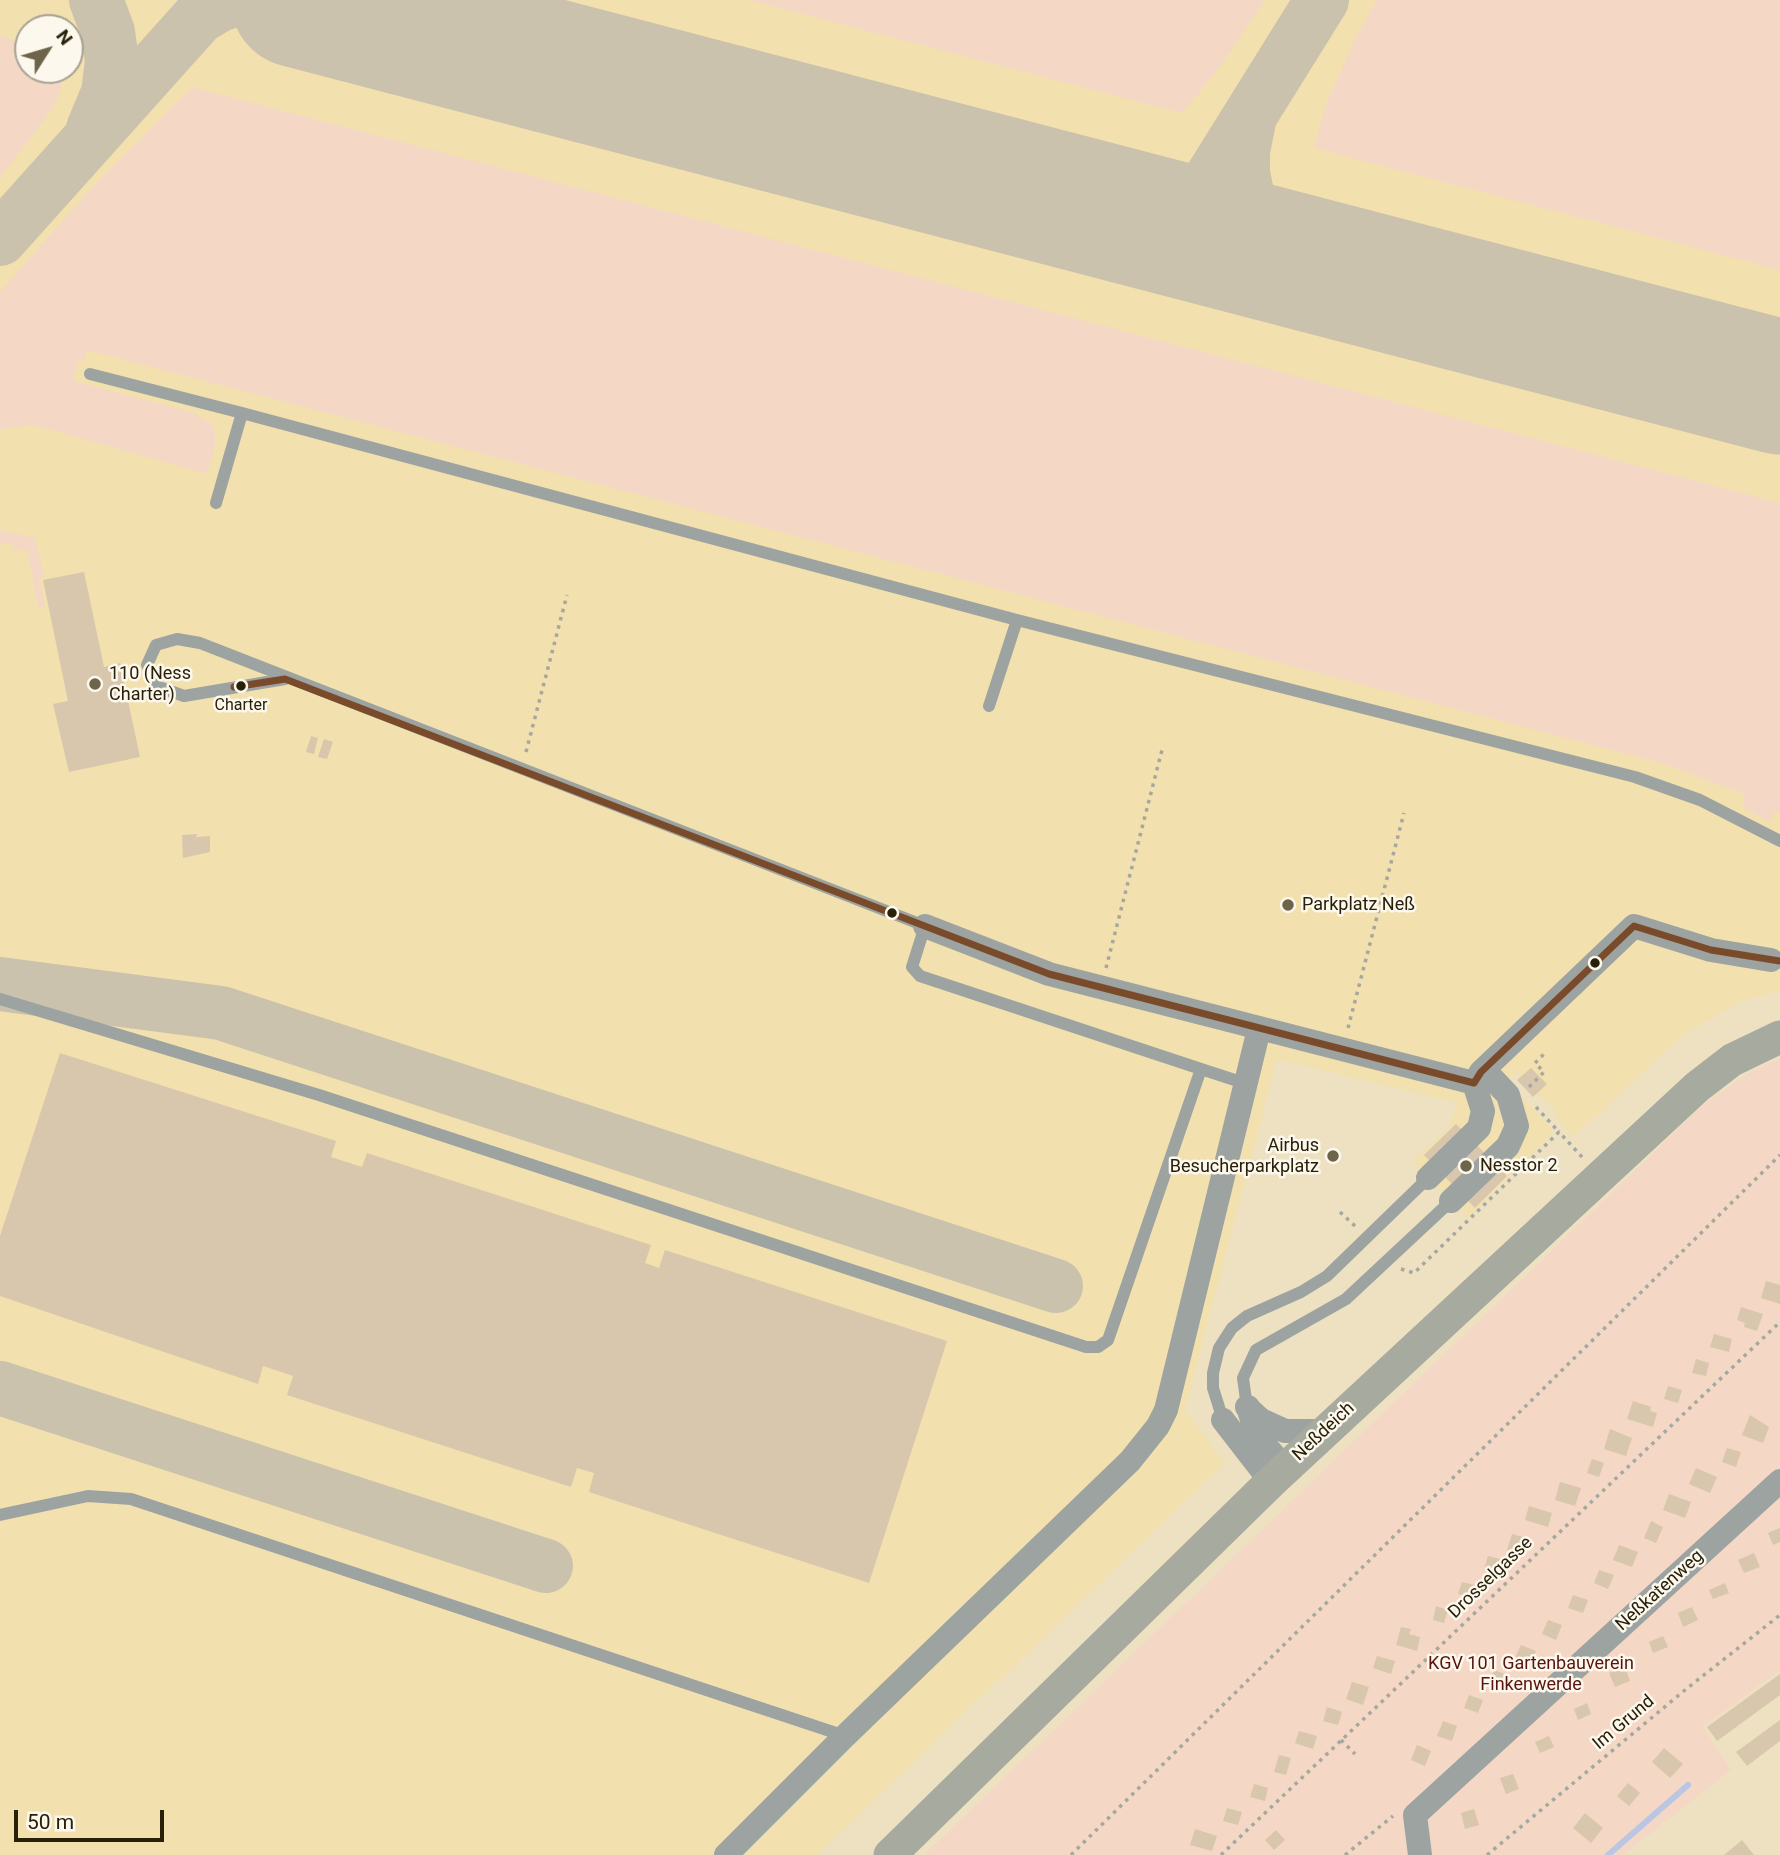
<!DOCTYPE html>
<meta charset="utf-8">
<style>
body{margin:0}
#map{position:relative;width:1780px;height:1855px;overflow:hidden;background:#ede1c2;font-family:Roboto,sans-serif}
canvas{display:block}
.north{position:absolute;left:14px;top:14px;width:70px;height:70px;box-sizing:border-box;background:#fcf8ed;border:2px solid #a7a292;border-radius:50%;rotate:53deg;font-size:19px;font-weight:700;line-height:28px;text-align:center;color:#282009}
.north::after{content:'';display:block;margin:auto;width:24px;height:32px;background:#6d644a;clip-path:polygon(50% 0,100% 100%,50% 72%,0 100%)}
.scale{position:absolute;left:14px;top:1810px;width:150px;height:32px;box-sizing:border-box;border:4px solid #282009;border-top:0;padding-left:9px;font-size:21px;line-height:24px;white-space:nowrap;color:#282009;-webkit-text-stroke:5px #fcf8ed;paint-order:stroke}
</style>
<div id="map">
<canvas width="1780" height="1855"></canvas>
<div class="north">N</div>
<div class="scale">50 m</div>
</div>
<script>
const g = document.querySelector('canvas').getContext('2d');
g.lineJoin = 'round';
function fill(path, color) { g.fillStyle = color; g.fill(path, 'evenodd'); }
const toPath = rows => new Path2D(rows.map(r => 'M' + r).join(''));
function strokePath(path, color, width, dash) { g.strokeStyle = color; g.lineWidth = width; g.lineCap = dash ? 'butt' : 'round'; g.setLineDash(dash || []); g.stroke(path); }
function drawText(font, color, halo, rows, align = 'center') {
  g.font = font + ' Roboto,sans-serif'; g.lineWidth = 5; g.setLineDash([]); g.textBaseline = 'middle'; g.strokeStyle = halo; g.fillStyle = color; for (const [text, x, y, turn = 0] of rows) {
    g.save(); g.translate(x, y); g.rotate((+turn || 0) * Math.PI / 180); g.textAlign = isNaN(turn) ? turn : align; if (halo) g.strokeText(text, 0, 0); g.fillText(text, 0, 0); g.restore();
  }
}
const built = toPath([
 [0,0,1780,0,1780,991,1741,1001,1683,1035,1573,1137,1554,1115,1557,1112,1549,1102,1546,1104,1517,1072,1507,1080,1552,1130,1550,1136,1468,1218,1413,1161,1449,1127,1457,1103,1277,1059,1185,1410,1225,1463,817,1855,0,1855],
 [28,28,70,28,70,70,28,70]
]);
const green = toPath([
 [749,0,1265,0,1221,65,1182,113],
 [1377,0,1780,0,1780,270,1314,148,1325,107,1356,37],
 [0,36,28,44,28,70,64,70,59,96,49,113,0,178],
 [192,87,1780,503,1780,814,1774,811,1771,822,1744,808,1744,794,1665,764,87,350,83,362,78,361,73,381,194,413,210,423,215,431,215,445,207,474,34,425,0,429,0,292,96,183],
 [0,530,35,538,44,577,39,578,45,608,39,609,27,549,14,551,13,545,0,542],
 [1780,1059,1780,1670,1703,1727,1731,1770,1623,1855,924,1855,1702,1106,1751,1071]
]);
const stream = toPath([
 [1608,1855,1688,1785]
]);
const taxiway = toPath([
 [1249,121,1243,151,1243,173,1247,193,1258,216,1299,262],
 [93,129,108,93,112,61,108,32,96,0],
 [1143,221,1165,223,1173,220,1198,199,1322,0],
 [0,239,199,17,219,5,235,0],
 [0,984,221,1013,1056,1286],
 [0,1388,546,1566]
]);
const runway = toPath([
 [298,0,1780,387]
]);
const building = toPath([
 [84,572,104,667,120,663,140,757,69,772,53,704,68,701,43,580],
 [311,736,318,738,314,754,306,752],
 [324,739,333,742,327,759,318,757],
 [197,834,196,837,210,836,210,852,183,858,182,835],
 [60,1053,336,1141,331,1157,362,1167,367,1153,651,1245,645,1263,659,1268,665,1250,947,1341,869,1583,589,1492,594,1473,577,1468,571,1487,287,1395,293,1376,263,1366,258,1384,0,1296,0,1236],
 [1531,1068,1547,1084,1533,1097,1517,1080],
 [1456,1124,1507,1176,1475,1208,1424,1155],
 [1766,1281,1780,1285,1780,1304,1761,1298],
 [1741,1307,1763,1314,1757,1331,1744,1327,1745,1323,1737,1320],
 [1714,1334,1732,1339,1729,1352,1710,1347],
 [1696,1359,1709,1363,1706,1376,1692,1373],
 [1668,1386,1682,1390,1678,1403,1664,1399],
 [1633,1401,1651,1407,1650,1411,1657,1413,1653,1427,1627,1419],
 [1750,1415,1769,1427,1763,1443,1742,1435],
 [1610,1429,1632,1438,1626,1456,1604,1449],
 [1727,1448,1741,1452,1736,1467,1722,1462],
 [1592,1459,1604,1463,1599,1477,1587,1473],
 [1696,1468,1717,1477,1710,1493,1689,1484],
 [1560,1482,1581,1488,1575,1506,1555,1500],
 [1669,1494,1691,1502,1685,1518,1663,1510],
 [1529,1506,1552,1513,1548,1527,1525,1520],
 [1651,1521,1663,1527,1656,1543,1644,1538],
 [1780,1528,1780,1542,1773,1545,1768,1533],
 [1512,1534,1527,1538,1522,1554,1507,1550],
 [1619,1545,1638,1552,1632,1567,1613,1560],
 [1754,1553,1760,1567,1744,1573,1738,1560],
 [1488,1556,1500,1559,1496,1573,1484,1570],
 [1599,1570,1614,1575,1608,1589,1594,1583],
 [1462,1582,1475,1585,1471,1598,1458,1594],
 [1725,1583,1729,1593,1713,1599,1709,1590],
 [1573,1595,1588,1600,1583,1613,1568,1608],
 [1436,1606,1448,1610,1444,1623,1433,1620],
 [1692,1607,1698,1620,1683,1627,1678,1613],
 [1548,1620,1562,1625,1556,1640,1542,1634],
 [1401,1627,1411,1629,1409,1634,1420,1637,1417,1651,1396,1645],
 [1663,1636,1668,1647,1653,1653,1649,1642],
 [1521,1645,1536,1651,1531,1664,1515,1658],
 [1377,1656,1395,1661,1391,1674,1373,1668],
 [1625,1667,1630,1681,1615,1687,1609,1673],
 [1494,1670,1508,1675,1503,1689,1489,1684],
 [1780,1674,1780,1695,1717,1741,1707,1727],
 [1352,1682,1369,1687,1363,1705,1346,1699],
 [1469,1695,1483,1700,1478,1713,1464,1708],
 [1587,1703,1591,1714,1578,1720,1574,1709],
 [1327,1707,1342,1712,1338,1725,1323,1721],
 [1780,1720,1780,1741,1747,1766,1736,1752],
 [1443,1721,1457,1726,1452,1741,1437,1736],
 [1299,1731,1317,1736,1313,1749,1295,1743],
 [1549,1736,1554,1747,1540,1753,1535,1742],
 [1417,1745,1431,1751,1425,1766,1411,1760],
 [1664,1748,1683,1764,1670,1778,1652,1762],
 [1279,1755,1291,1758,1286,1775,1274,1772],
 [1513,1774,1519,1789,1506,1794,1500,1778],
 [1628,1783,1640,1793,1629,1806,1617,1796],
 [1254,1784,1268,1788,1265,1801,1250,1797],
 [1227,1808,1242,1812,1238,1825,1223,1821],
 [1474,1809,1479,1825,1465,1829,1461,1813],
 [1585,1813,1603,1828,1591,1843,1573,1828],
 [1195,1829,1217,1836,1212,1851,1190,1845],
 [1276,1830,1285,1840,1274,1850,1265,1840],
 [1742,1840,1754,1855,1724,1855]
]);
const path = toPath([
 [526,752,567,595],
 [1106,968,1162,750],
 [1348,1028,1404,813],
 [1529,1087,1544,1072,1535,1063,1544,1054],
 [1536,1107,1559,1132],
 [1340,1212,1355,1226],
 [1401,1269,1414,1273,1559,1132,1582,1157],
 [1341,1740,1355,1754],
 [1071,1855,1780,1155],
 [1221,1855,1780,1322],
 [1345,1855,1393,1816],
 [1487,1855,1685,1690,1780,1615]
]);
const lane = toPath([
 [90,374,242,413],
 [216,503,242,413,1017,620,1635,777,1700,800,1780,841],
 [989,706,1017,620],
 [0,999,319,1095,1086,1347,1098,1347,1108,1340,1201,1069,920,976,912,967,925,926,200,643,177,639,156,645,147,665,156,686,184,696,285,679],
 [1201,1069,1247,1084],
 [1247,1407,1243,1378,1256,1350,1346,1299,1451,1201],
 [1223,1420,1213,1388,1213,1373,1219,1348,1232,1328,1247,1316,1301,1292,1327,1276,1428,1178],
 [0,1515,88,1496,131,1499,845,1736]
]);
const street = toPath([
 [925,926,1049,974,1474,1083],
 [1428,1178,1479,1128,1483,1111,1474,1083,1481,1072,1634,926,1711,950,1771,960],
 [1451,1201,1508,1146,1517,1126,1508,1095,1491,1077,1481,1072],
 [1247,1407,1261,1420,1285,1431,1326,1431],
 [1248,1407,1257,1436,1285,1468],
 [1223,1420,1271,1482],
 [726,1855,845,1736,1130,1461,1158,1426,1166,1410,1259,1029],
 [1420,1855,1415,1815,1780,1481]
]);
const secondary = toPath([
 [890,1855,1271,1482,1697,1087,1732,1060,1780,1037]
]);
const bus1 = toPath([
 [234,687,285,679,1049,974,1474,1083,1481,1072,1634,926,1711,950,1780,961]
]);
const markers = [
 [95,684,7,"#6d644a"],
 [241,686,6,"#282009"],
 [1288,905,7,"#6d644a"],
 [892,913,6,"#282009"],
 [1595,963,6,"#282009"],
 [1333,1156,7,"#6d644a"],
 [1466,1166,7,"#6d644a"]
];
const busNames = [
 ["Charter",241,706]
];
const poiNames = [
 ["110 (Ness",109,674],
 ["Charter)",109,695],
 ["Parkplatz Neß",1302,905],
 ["Airbus",1319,1146,"right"],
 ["Besucherparkplatz",1319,1167,"right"],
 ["Nesstor 2",1480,1166]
];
const streetNames = [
 ["Neßdeich",1324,1432,-43],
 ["Drosselgasse",1491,1578,-44],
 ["Neßkatenweg",1660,1591,-42],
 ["Im Grund",1624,1723,-40]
];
const parkNames = [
 ["KGV 101 Gartenbauverein",1531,1664],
 ["Finkenwerde",1531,1685]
];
fill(built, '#f2e0ae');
fill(green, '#f4d7c5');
strokePath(stream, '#bbc5e4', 6);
strokePath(taxiway, '#cac2ac', 54);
strokePath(runway, '#cac2ac', 135);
fill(building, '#d8c7ac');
strokePath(path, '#a6a89f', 3.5, [3.5, 5]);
strokePath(lane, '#9ca3a0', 12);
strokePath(street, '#9ca3a0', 24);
strokePath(secondary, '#a7aa9f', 33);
strokePath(bus1, '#7a4b2a', 7);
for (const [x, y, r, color] of markers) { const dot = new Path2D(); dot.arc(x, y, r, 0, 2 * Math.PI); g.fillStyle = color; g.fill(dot); strokePath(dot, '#fcf8ed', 2.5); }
drawText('16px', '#282009', '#fcf8ed', busNames);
drawText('18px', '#282009', '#fcf8ed', poiNames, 'left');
drawText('18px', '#282009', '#fcf8ed', streetNames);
drawText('18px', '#58140d', '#fcf8ed', parkNames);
</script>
